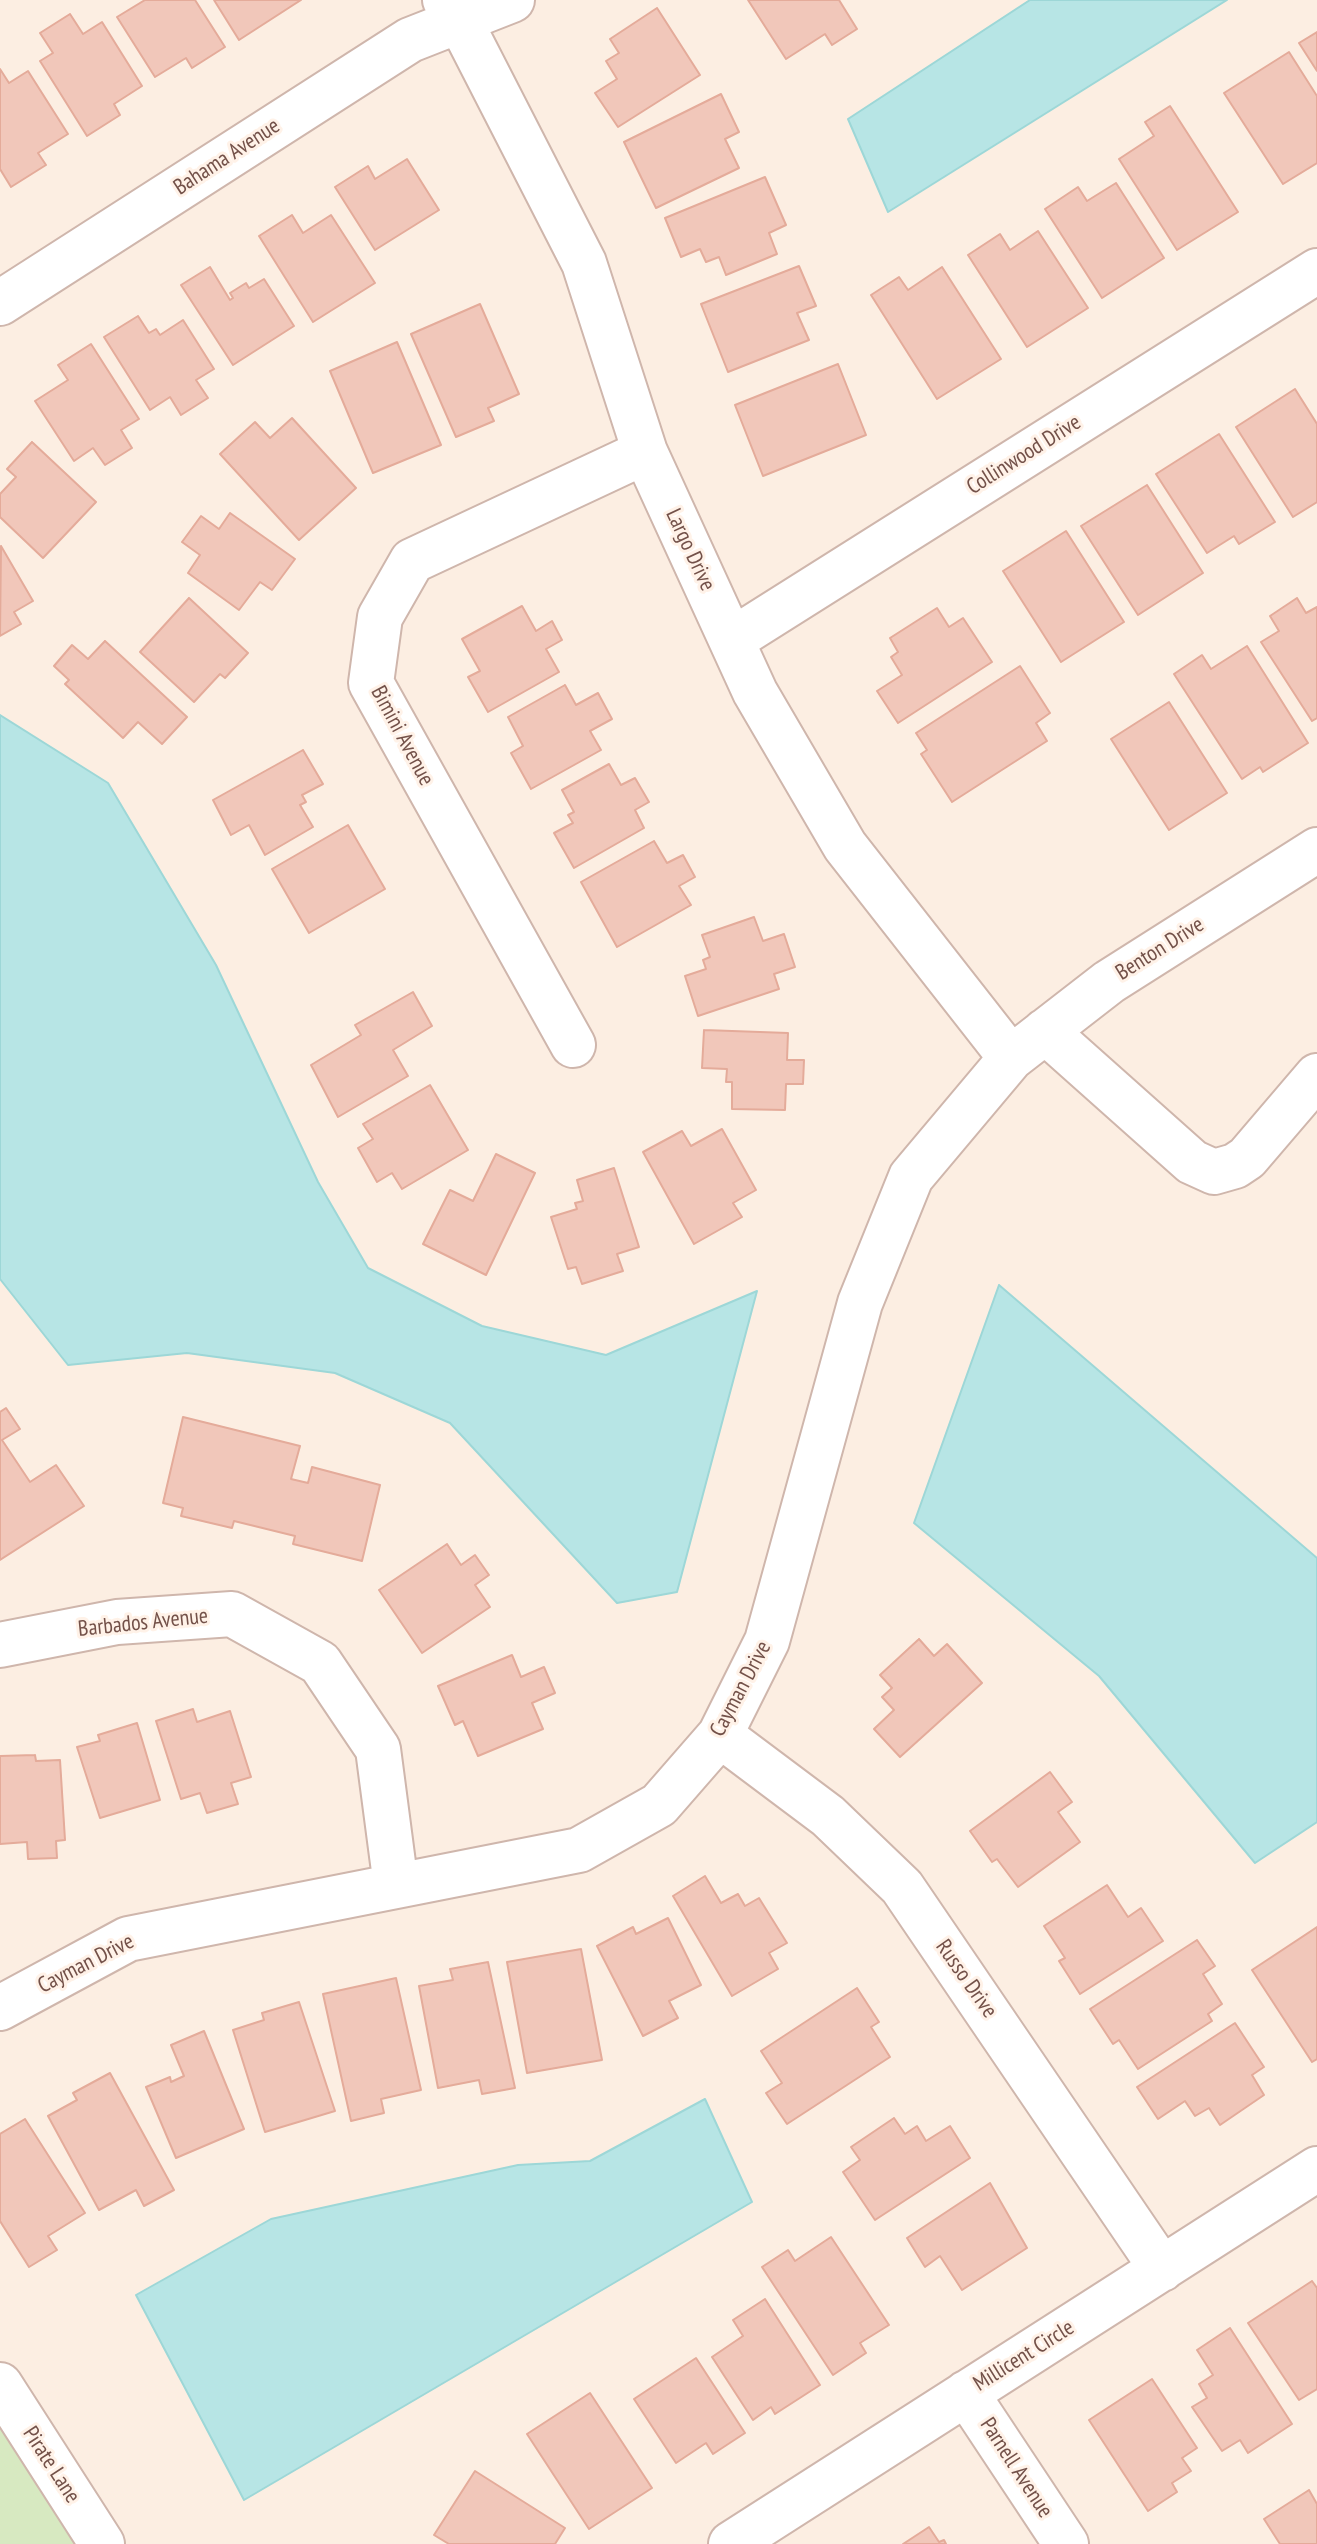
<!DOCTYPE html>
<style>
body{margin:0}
canvas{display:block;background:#fceee2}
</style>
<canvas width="1317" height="2544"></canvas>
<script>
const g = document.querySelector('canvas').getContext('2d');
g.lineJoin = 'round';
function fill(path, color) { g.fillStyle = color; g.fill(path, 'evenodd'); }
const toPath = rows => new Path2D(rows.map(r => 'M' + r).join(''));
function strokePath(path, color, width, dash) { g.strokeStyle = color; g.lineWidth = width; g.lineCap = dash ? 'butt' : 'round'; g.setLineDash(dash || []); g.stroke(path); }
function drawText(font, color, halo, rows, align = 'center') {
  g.font = font + ' "PT Sans Narrow",sans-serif'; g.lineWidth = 6; g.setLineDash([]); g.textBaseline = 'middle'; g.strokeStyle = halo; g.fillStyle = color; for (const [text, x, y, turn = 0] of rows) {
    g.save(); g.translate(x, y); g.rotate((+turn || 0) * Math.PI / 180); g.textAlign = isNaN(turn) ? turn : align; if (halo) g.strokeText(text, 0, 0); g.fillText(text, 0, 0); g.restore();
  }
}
const green = toPath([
 [0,2386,102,2544,0,2544]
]);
const water = toPath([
 [1030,0,1227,0,888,212,848,119,1030,0],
 [0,715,108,783,216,965,318,1182,368,1268,482,1326,606,1355,757,1291,677,1592,617,1603,450,1423,335,1373,187,1353,68,1365,0,1279,0,715],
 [999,1285,1317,1558,1317,1822,1255,1863,1099,1676,914,1523,999,1285],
 [705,2099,752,2202,244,2500,136,2295,271,2219,518,2165,590,2161,705,2099]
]);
const building = toPath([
 [145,0,195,0,225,47,192,68,186,58,155,77,117,17,145,0],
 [214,0,301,0,239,40,214,0],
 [748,0,839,0,857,29,832,45,825,34,786,59,748,0],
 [657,8,700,75,618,127,595,93,617,79,606,61,619,53,610,39,657,8],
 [70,14,83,34,102,22,142,86,114,104,120,115,87,136,40,61,53,53,40,33,70,14],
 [1317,32,1317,71,1299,43,1317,32],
 [1289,52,1317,96,1317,163,1283,184,1224,93,1289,52],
 [0,69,9,83,28,71,68,134,38,153,46,165,11,187,0,169,0,69],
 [721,94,739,132,725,139,739,168,656,208,624,142,721,94],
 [1170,106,1238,212,1177,250,1119,159,1154,136,1145,122,1170,106],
 [407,159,439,210,375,250,335,187,368,166,375,179,407,159],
 [765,177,786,225,769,233,777,254,726,275,719,257,706,262,700,249,681,257,665,218,765,177],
 [1116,183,1164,258,1102,298,1045,209,1078,187,1087,201,1116,183],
 [292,215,303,233,331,215,375,283,313,322,259,236,292,215],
 [1038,231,1088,308,1027,347,968,255,1000,234,1010,250,1038,231],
 [799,266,816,306,797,313,809,340,728,372,701,304,799,266],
 [210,267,230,300,233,298,230,293,246,283,249,288,264,279,294,326,233,365,181,285,210,267],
 [942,267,1001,359,937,399,871,295,899,277,908,290,942,267],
 [480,304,519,394,488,408,494,421,456,437,411,334,480,304],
 [138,316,149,333,156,329,160,335,183,320,214,369,196,380,208,398,181,415,170,397,150,410,104,337,138,316],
 [397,342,441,445,373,473,330,371,397,342],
 [91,344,139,419,121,430,132,448,105,465,93,448,74,461,35,401,68,380,58,365,91,344],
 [838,364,866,435,763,476,735,405,838,364],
 [1295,389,1317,424,1317,502,1293,517,1236,427,1295,389],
 [292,418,356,488,299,540,220,454,255,422,270,438,292,418],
 [1219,434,1275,522,1239,544,1234,536,1207,553,1156,474,1219,434],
 [32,442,96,502,43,558,0,517,0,494,16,477,7,469,32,442],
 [1147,485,1203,573,1138,615,1081,526,1147,485],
 [230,513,295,559,272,590,260,582,239,610,188,573,200,555,182,542,201,516,219,529,230,513],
 [1066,531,1124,622,1061,662,1003,571,1066,531],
 [1,546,33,601,14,612,21,624,0,636,1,546],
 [189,598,248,653,225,678,220,674,194,702,140,652,189,598],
 [1297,598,1306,613,1317,607,1317,718,1312,721,1261,642,1279,631,1270,616,1297,598],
 [522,606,536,631,552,621,562,640,546,649,559,672,488,712,468,677,480,671,462,639,522,606],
 [937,608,949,627,963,618,992,662,898,723,877,691,902,675,891,657,898,652,890,638,937,608],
 [105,641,187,717,162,744,138,722,123,738,65,684,69,680,54,666,72,645,88,659,105,641],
 [1247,646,1308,743,1263,772,1260,767,1242,779,1174,674,1202,655,1211,669,1247,646],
 [1020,666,1050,713,1036,723,1047,741,952,802,921,754,927,750,916,733,1020,666],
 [565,685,576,705,598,693,612,719,590,731,601,750,531,789,511,753,523,746,508,717,565,685],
 [1169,702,1227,793,1169,830,1111,739,1169,702],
 [303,750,323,784,302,795,306,802,300,805,313,827,265,855,249,825,231,835,213,800,303,750],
 [609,764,621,785,635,778,649,802,635,810,644,828,574,868,554,833,573,823,568,815,574,812,562,790,609,764],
 [348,825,385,889,309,933,272,869,348,825],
 [654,841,667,863,683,855,695,877,679,886,691,905,617,947,581,882,654,841],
 [754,917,763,941,784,934,795,967,774,974,779,989,698,1016,685,976,706,969,703,960,710,957,702,935,754,917],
 [413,992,432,1026,393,1050,408,1076,338,1117,311,1065,361,1035,355,1025,413,992],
 [704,1030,788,1033,787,1060,804,1060,803,1084,786,1084,785,1110,732,1109,732,1082,726,1082,727,1069,702,1068,704,1030],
 [430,1085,468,1150,402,1189,392,1173,377,1182,358,1148,373,1139,363,1124,430,1085],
 [722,1129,756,1190,733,1203,742,1217,694,1244,643,1152,682,1131,691,1146,722,1129],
 [496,1154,535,1173,486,1275,423,1244,450,1190,473,1201,496,1154],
 [614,1168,639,1247,617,1254,623,1271,582,1284,576,1267,568,1269,551,1217,577,1209,575,1203,583,1201,577,1180,614,1168],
 [6,1408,20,1429,2,1440,30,1482,56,1465,84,1506,0,1560,0,1412,6,1408],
 [183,1417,300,1446,291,1479,308,1483,312,1467,380,1485,362,1561,293,1544,295,1536,234,1521,232,1528,181,1516,183,1508,163,1503,183,1417],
 [447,1544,461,1565,475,1555,489,1575,475,1585,490,1607,422,1653,379,1590,447,1544],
 [919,1639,934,1656,947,1644,982,1683,900,1757,874,1729,894,1710,882,1697,892,1688,880,1675,919,1639],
 [512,1655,521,1677,544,1667,555,1693,532,1703,543,1729,478,1756,463,1721,455,1725,438,1686,512,1655],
 [193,1709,197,1722,230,1711,251,1777,231,1783,238,1804,207,1813,200,1793,181,1799,156,1721,193,1709],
 [137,1723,160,1800,100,1818,77,1747,100,1741,98,1735,137,1723],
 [35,1755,36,1761,60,1760,65,1840,56,1841,57,1858,28,1859,27,1842,0,1844,0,1756,35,1755],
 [1050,1772,1072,1802,1058,1812,1080,1842,1018,1887,997,1859,992,1862,970,1831,1050,1772],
 [705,1876,721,1903,738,1894,745,1906,759,1898,787,1943,769,1953,778,1969,732,1996,673,1896,705,1876],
 [1107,1885,1128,1917,1141,1908,1163,1941,1080,1994,1059,1961,1065,1958,1044,1926,1107,1885],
 [668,1918,701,1985,669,2001,678,2018,643,2036,597,1946,633,1927,636,1934,668,1918],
 [1317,1927,1317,2059,1312,2062,1252,1970,1317,1927],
 [1197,1940,1215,1966,1203,1974,1222,2004,1208,2014,1212,2021,1138,2069,1119,2040,1113,2044,1090,2009,1197,1940],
 [581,1949,602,2060,527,2073,507,1962,581,1949],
 [488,1962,515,2088,482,2094,479,2080,438,2088,419,1986,453,1980,450,1969,488,1962],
 [396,1978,421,2090,381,2099,384,2113,351,2121,323,1994,396,1978],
 [857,1988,879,2022,871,2027,890,2057,787,2124,766,2093,782,2083,761,2051,857,1988],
 [299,2002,335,2111,265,2132,233,2030,264,2020,262,2013,299,2002],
 [1235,2023,1264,2067,1252,2075,1264,2095,1220,2125,1209,2108,1195,2116,1185,2101,1158,2119,1137,2087,1235,2023],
 [204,2031,244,2129,176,2158,146,2087,170,2077,171,2082,184,2076,171,2045,204,2031],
 [110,2073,174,2190,144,2206,136,2190,99,2210,48,2116,77,2100,73,2093,110,2073],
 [894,2118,905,2134,917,2126,926,2141,950,2126,970,2158,875,2220,843,2172,860,2160,851,2147,894,2118],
 [25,2119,85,2213,48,2236,57,2250,29,2267,0,2221,0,2134,25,2119],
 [990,2183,1027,2248,962,2290,940,2256,925,2267,907,2238,990,2183],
 [831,2237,889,2325,860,2343,866,2353,833,2375,762,2267,788,2250,795,2261,831,2237],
 [1312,2281,1317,2288,1317,2389,1299,2400,1248,2323,1312,2281],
 [765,2299,820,2385,775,2414,771,2407,753,2420,712,2357,743,2336,733,2320,765,2299],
 [1230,2328,1292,2424,1248,2453,1240,2440,1222,2451,1192,2407,1207,2398,1199,2384,1213,2375,1197,2350,1230,2328],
 [696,2358,745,2433,713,2454,706,2443,676,2463,634,2399,696,2358],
 [1152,2379,1197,2448,1182,2458,1191,2471,1172,2483,1177,2492,1148,2511,1089,2420,1152,2379],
 [590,2393,652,2488,589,2529,527,2434,590,2393],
 [475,2471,565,2528,555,2544,449,2544,434,2535,475,2471],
 [1309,2490,1317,2504,1317,2544,1280,2544,1264,2519,1309,2490],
 [929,2527,939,2542,944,2540,946,2544,903,2544,929,2527]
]);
const minor = toPath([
 [445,0,460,21,584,263,645,452,755,692,845,846,1011,1058],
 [0,303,410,40,512,0],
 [732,640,1317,271],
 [1045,1031,1192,1162,1214,1172,1235,1166,1247,1158,1317,1076],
 [573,1045,371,683,380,617,412,561,645,452],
 [0,1645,117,1622,232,1614,320,1663,378,1749,396,1886],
 [720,1735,828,1816,902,1887,1162,2269],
 [0,2008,128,1939,579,1850,659,1805,720,1735,767,1641,860,1303,911,1177,1011,1058,1109,982,1317,850],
 [0,2385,102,2544],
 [966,2393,1066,2544],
 [731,2544,1317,2169]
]);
const streetNames = [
 ["Bahama Avenue",227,157,-33],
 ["Collinwood Drive",1024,455,-32],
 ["Largo Drive",690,550,65],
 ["Bimini Avenue",402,736,62],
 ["Benton Drive",1160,949,-32],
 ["Barbados Avenue",143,1623,-6],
 ["Cayman Drive",741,1689,-62],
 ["Cayman Drive",86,1964,-27],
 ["Russo Drive",966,1979,55],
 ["Millicent Circle",1024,2356,-32],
 ["Pirate Lane",51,2465,57],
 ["Parnell Avenue",1016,2468,57]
];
fill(green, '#d7e9c1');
fill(water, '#b7e5e5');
strokePath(water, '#9dd7d7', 2);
fill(building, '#f1c7ba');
strokePath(building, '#e4ab9a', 2);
strokePath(minor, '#cfb6ac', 48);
strokePath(minor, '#fff', 44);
drawText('22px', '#735149', '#fff2e8', streetNames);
</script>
